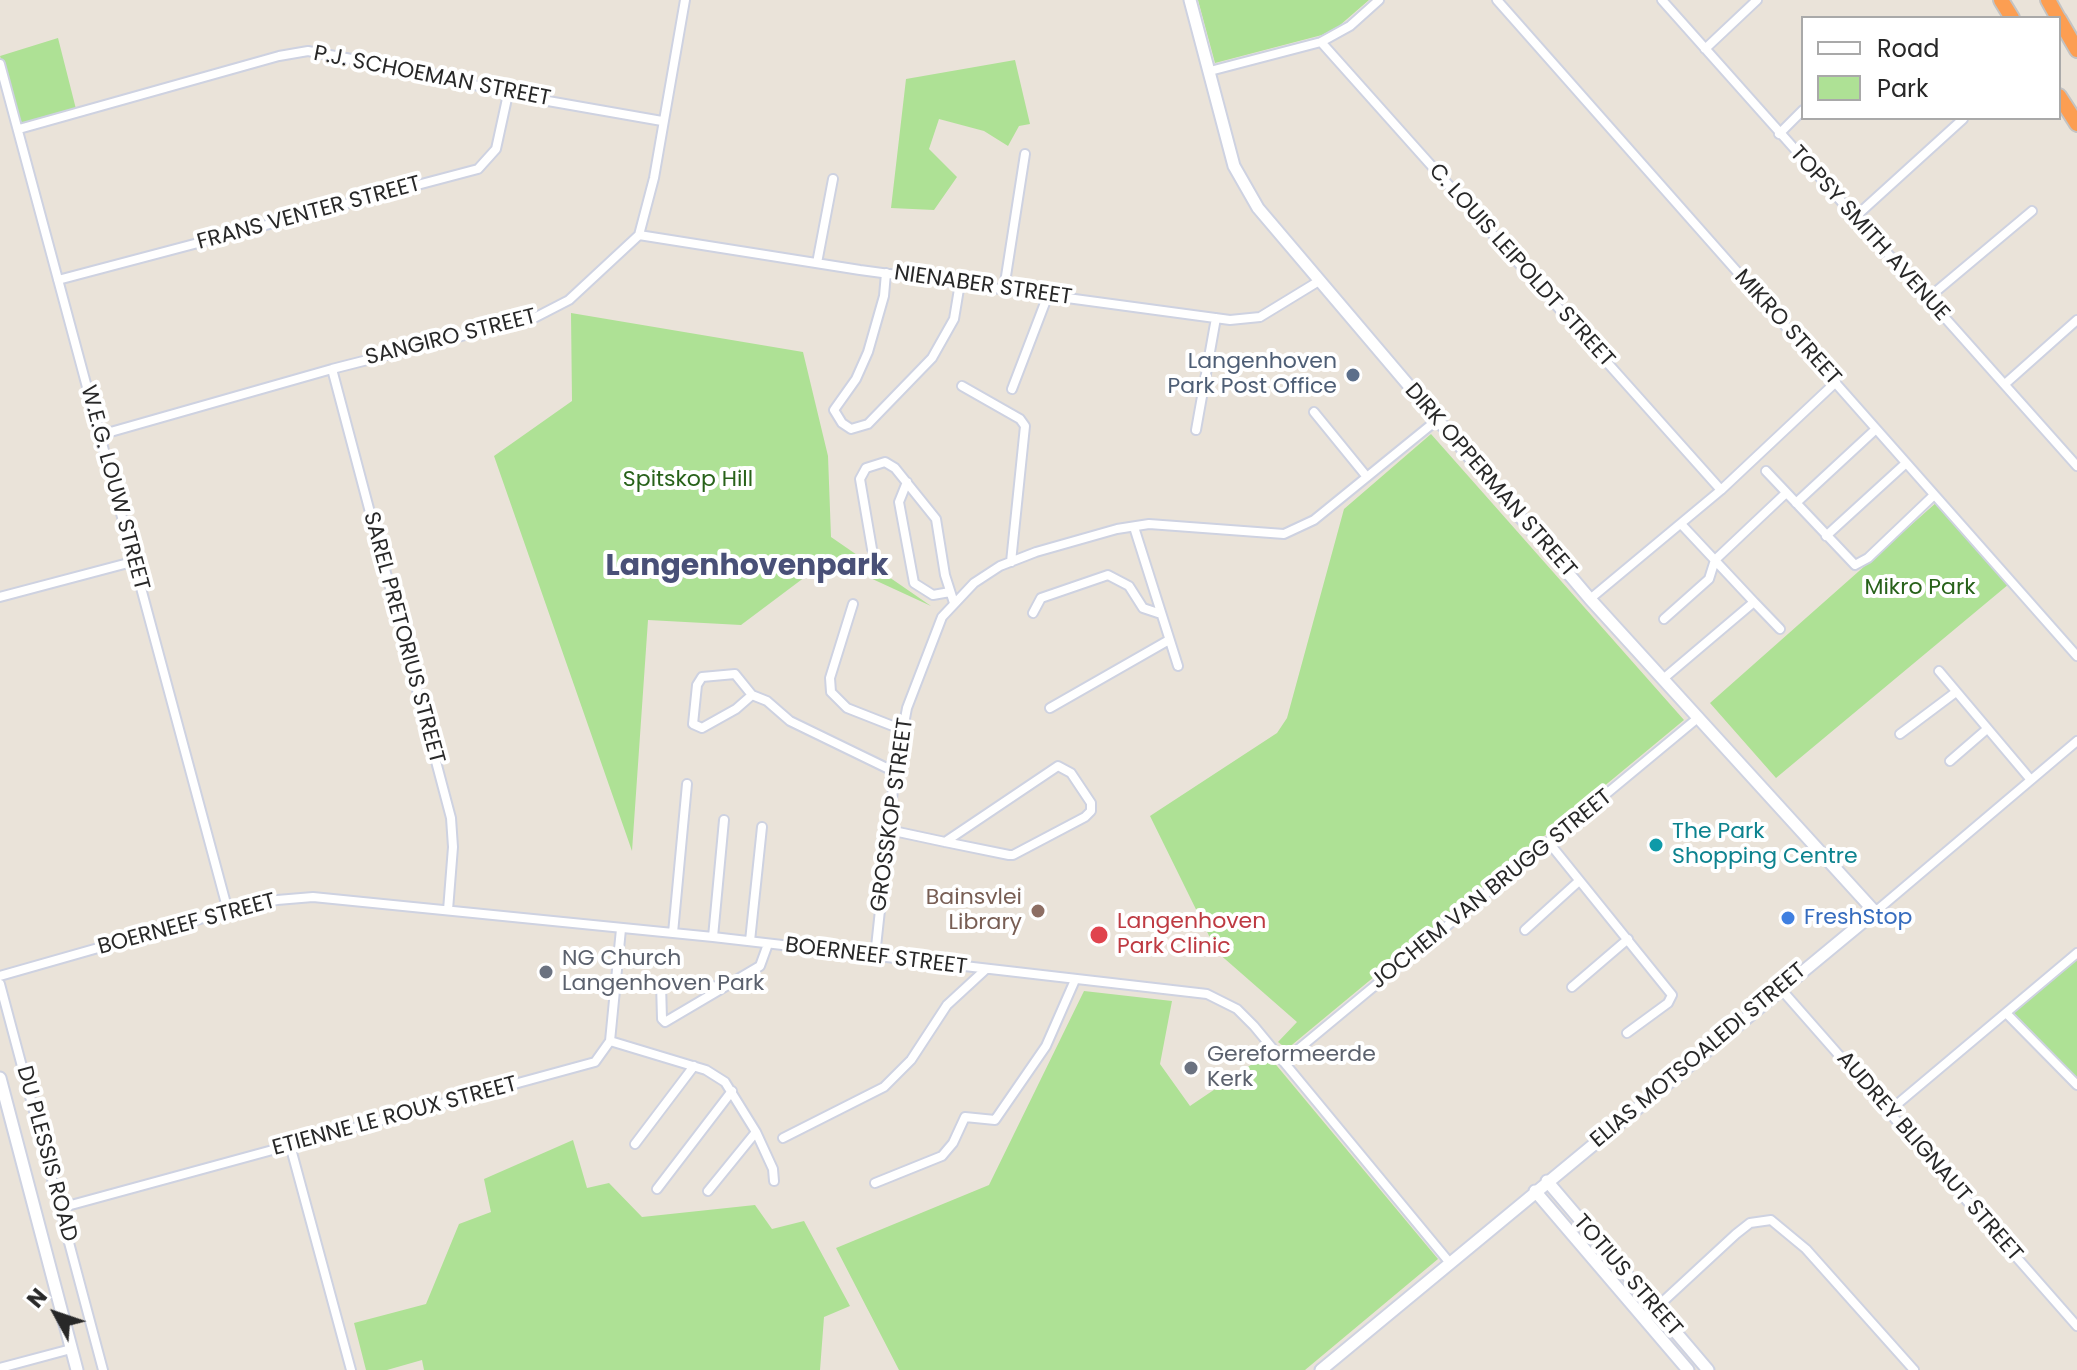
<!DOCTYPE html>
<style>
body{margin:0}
#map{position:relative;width:2077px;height:1370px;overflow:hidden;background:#eae3d9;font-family:Poppins,sans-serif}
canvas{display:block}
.legend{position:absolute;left:1801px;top:16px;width:260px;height:104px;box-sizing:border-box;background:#fff;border:2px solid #a9a9a9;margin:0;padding:10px 14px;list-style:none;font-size:24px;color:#282828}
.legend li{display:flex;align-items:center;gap:16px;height:40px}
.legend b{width:40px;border:2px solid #a9a9a9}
.north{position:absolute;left:16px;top:1274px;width:80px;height:80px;-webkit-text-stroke:6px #fff;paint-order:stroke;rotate:310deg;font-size:22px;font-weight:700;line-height:32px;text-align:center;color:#282828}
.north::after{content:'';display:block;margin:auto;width:28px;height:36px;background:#282828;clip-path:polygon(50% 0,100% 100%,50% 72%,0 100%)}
</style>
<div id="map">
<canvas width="2077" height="1370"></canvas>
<ul class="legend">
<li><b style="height:10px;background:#fff"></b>Road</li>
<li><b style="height:22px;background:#aee195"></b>Park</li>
</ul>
<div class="north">N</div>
</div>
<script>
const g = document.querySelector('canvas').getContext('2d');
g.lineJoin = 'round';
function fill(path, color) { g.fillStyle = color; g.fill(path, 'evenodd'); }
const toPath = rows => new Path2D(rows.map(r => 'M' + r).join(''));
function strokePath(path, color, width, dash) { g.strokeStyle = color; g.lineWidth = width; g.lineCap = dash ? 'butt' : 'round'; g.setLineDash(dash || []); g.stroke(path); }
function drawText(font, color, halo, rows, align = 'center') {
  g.font = font + ' Poppins,sans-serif'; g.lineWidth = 8; g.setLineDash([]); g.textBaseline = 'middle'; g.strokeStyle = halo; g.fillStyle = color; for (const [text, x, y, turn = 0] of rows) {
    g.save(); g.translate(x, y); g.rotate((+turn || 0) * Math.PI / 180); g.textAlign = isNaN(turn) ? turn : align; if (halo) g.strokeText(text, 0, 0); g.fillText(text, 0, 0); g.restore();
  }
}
const green = toPath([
 [1198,0,1369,0,1339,26,1322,35,1215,63],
 [58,38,76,109,22,124,0,56],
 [1015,60,1030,124,1019,126,1008,146,984,131,939,119,929,149,957,177,934,210,891,208,906,79],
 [571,313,803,352,828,456,831,537,931,606,829,559,741,625,648,620,632,851,494,456,572,401],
 [1431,434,1684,720,1287,1049,1278,1042,1297,1022,1217,952,1150,816,1277,733,1287,718,1344,509],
 [1937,502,2009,584,1776,778,1710,703],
 [2077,956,2077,1080,2012,1011],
 [1084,991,1172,1001,1160,1064,1190,1106,1267,1054,1438,1259,1305,1370,899,1370,836,1248,989,1185],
 [573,1140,587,1188,609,1183,642,1217,755,1205,772,1229,804,1221,850,1306,824,1317,820,1370,424,1370,422,1360,387,1370,366,1370,354,1323,426,1304,459,1224,491,1212,484,1179]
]);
const street = toPath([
 [1497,0,2077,656],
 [1662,0,2077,466],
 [1321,42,1721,490],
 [1705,49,1757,0],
 [0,64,228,911],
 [1210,71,1321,42,1350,26,1379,0],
 [19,129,279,56,308,51,433,74,508,94,662,121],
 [1779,134,1803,110],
 [1855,217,1963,119],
 [639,235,860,270,1230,320,1260,317,1319,281],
 [817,263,833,179],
 [886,273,884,296,868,352,856,379,834,410,842,423,851,429,868,424,932,358,954,319,960,283],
 [58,280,478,169,496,149,508,94],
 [1004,289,1025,154],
 [1927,299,2032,211],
 [332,369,451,818,453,847,448,910],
 [2005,384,2077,320],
 [962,386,1020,419,1025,426,1011,562],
 [1012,389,1048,295],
 [1314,412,1367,477],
 [1196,430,1216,318],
 [100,435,332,369,536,317,569,300,639,235,654,178,685,0],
 [1766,471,1855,565,1868,558,1933,496],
 [907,482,899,502,914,583,933,595,950,592],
 [1796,503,1876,429],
 [1681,524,1754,602],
 [1134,527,1178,666],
 [1826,536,1905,464],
 [872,549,860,479,866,468,885,462,895,468,936,519,945,575,954,603],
 [0,597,132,562],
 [1590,599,1721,490,1836,382],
 [853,604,830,678,831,692,847,708,903,730],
 [1033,613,1041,598,1108,575,1129,586,1143,608,1161,614],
 [1664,619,1709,579,1715,560,1786,493],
 [1939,671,2031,780],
 [1663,679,1754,602,1780,629],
 [752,695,736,709,702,728,693,724,697,685,702,677,735,674,752,695,767,701,790,721,895,772],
 [1050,708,1169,640],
 [1900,734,1956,692],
 [1950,761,1987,729],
 [889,830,945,842,1009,855,1013,855,1085,817,1091,811,1091,803,1071,773,1058,766,945,842],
 [1550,844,1672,995,1668,1003,1627,1033],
 [1875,912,2077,741],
 [1525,930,1579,881],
 [673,933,687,784],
 [713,937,724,820],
 [750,941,762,827],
 [875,956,895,772,907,708,942,617,974,583,1000,566,1036,552,1117,529,1149,524,1284,534,1314,520,1437,420],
 [0,976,228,911,277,900,313,897,713,937,1207,994,1237,1009,1254,1026,1450,1263],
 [630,981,724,987],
 [661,983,662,1019,665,1022,760,966,768,944],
 [0,984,103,1370],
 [1572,987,1628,939],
 [1780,988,2077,1326],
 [2007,1014,2077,1085],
 [610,1041,706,1070,725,1082,756,1132,773,1169,774,1181],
 [1284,1061,1699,717],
 [1889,1111,2077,953],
 [783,1138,884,1087,911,1060,947,1005,985,970],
 [635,1144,694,1066],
 [290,1145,351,1370],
 [875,1183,942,1156,953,1143,965,1117,995,1120,1046,1046,1075,980],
 [657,1189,732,1091],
 [708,1191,756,1132],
 [60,1208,595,1062,610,1041,621,929],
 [1644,1319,1736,1234,1750,1223,1771,1220,1806,1249,1914,1370],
 [0,1368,71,1349]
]);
const secondary = toPath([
 [1190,0,1234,166,1258,208,1590,599,1875,912,1321,1370],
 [0,1078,77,1370],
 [1547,1181,1708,1370],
 [1535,1191,1688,1370]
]);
const highway = toPath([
 [2001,0,2012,18],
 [2048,0,2058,18],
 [2059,19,2077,50],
 [2059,96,2077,124]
]);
const markers = [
 [1353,375,8,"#5c6f8a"],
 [1656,845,8,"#0f9aa8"],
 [1038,911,8,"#8d6e63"],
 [1788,918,8,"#3f7fe0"],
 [1099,935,10,"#e0444e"],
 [546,972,8,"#6b7280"],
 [1191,1068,8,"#6b7280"]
];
const streetNames = [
 ["P.J. SCHOEMAN STREET",432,77,11],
 ["FRANS VENTER STREET",309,214,-15],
 ["TOPSY SMITH AVENUE",1869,234,48],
 ["C. LOUIS LEIPOLDT STREET",1521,266,48],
 ["NIENABER STREET",983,286,8],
 ["MIKRO STREET",1787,328,48],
 ["SANGIRO STREET",451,338,-14],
 ["DIRK OPPERMAN STREET",1490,481,49],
 ["W.E.G. LOUW STREET",114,488,75],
 ["SAREL PRETORIUS STREET",403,638,75],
 ["GROSSKOP STREET",893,815,-82],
 ["JOCHEM VAN BRUGG STREET",1492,890,-39],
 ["BOERNEEF STREET",187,925,-15],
 ["BOERNEEF STREET",876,957,7],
 ["ELIAS MOTSOALEDI STREET",1699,1056,-40],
 ["ETIENNE LE ROUX STREET",395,1117,-15],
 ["DU PLESSIS ROAD",46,1154,75],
 ["AUDREY BLIGNAUT STREET",1929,1157,49],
 ["TOTIUS STREET",1627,1276,49]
];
const serviceNames = [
 ["Langenhoven",1337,362],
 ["Park Post Office",1337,387]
];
const parkNames = [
 ["Spitskop Hill",688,480],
 ["Mikro Park",1920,588]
];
const cultureNames = [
 ["The Park",1672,832],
 ["Shopping Centre",1672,857]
];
const educationNames = [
 ["Bainsvlei",1022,898],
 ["Library",1022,923]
];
const shopNames = [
 ["FreshStop",1804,918]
];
const healthNames = [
 ["Langenhoven",1117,922],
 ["Park Clinic",1117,947]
];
const worshipNames = [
 ["NG Church",562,959],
 ["Langenhoven Park",562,984],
 ["Gereformeerde",1207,1055],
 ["Kerk",1207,1080]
];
const districtNames = [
 ["Langenhovenpark",747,567]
];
fill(green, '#aee195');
strokePath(street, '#ced2e1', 12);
strokePath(secondary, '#ced2e1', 15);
strokePath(highway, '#c3c3c3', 18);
strokePath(street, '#fff', 8);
strokePath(secondary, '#fff', 11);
strokePath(highway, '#fc9e52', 14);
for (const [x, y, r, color] of markers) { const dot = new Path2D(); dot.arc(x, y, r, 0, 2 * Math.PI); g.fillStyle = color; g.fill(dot); strokePath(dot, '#fff', 3); }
drawText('22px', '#282828', '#fff', streetNames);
drawText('22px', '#4e5e75', '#fff', serviceNames, 'right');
drawText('22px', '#28621a', '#fff', parkNames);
drawText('22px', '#0d838f', '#fff', cultureNames, 'left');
drawText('22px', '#785e54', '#fff', educationNames, 'right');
drawText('22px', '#366cbe', '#fff', shopNames, 'left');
drawText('22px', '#be3a42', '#fff', healthNames, 'left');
drawText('22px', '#5b616d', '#fff', worshipNames, 'left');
drawText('bold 30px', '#495077', '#fff', districtNames);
</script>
